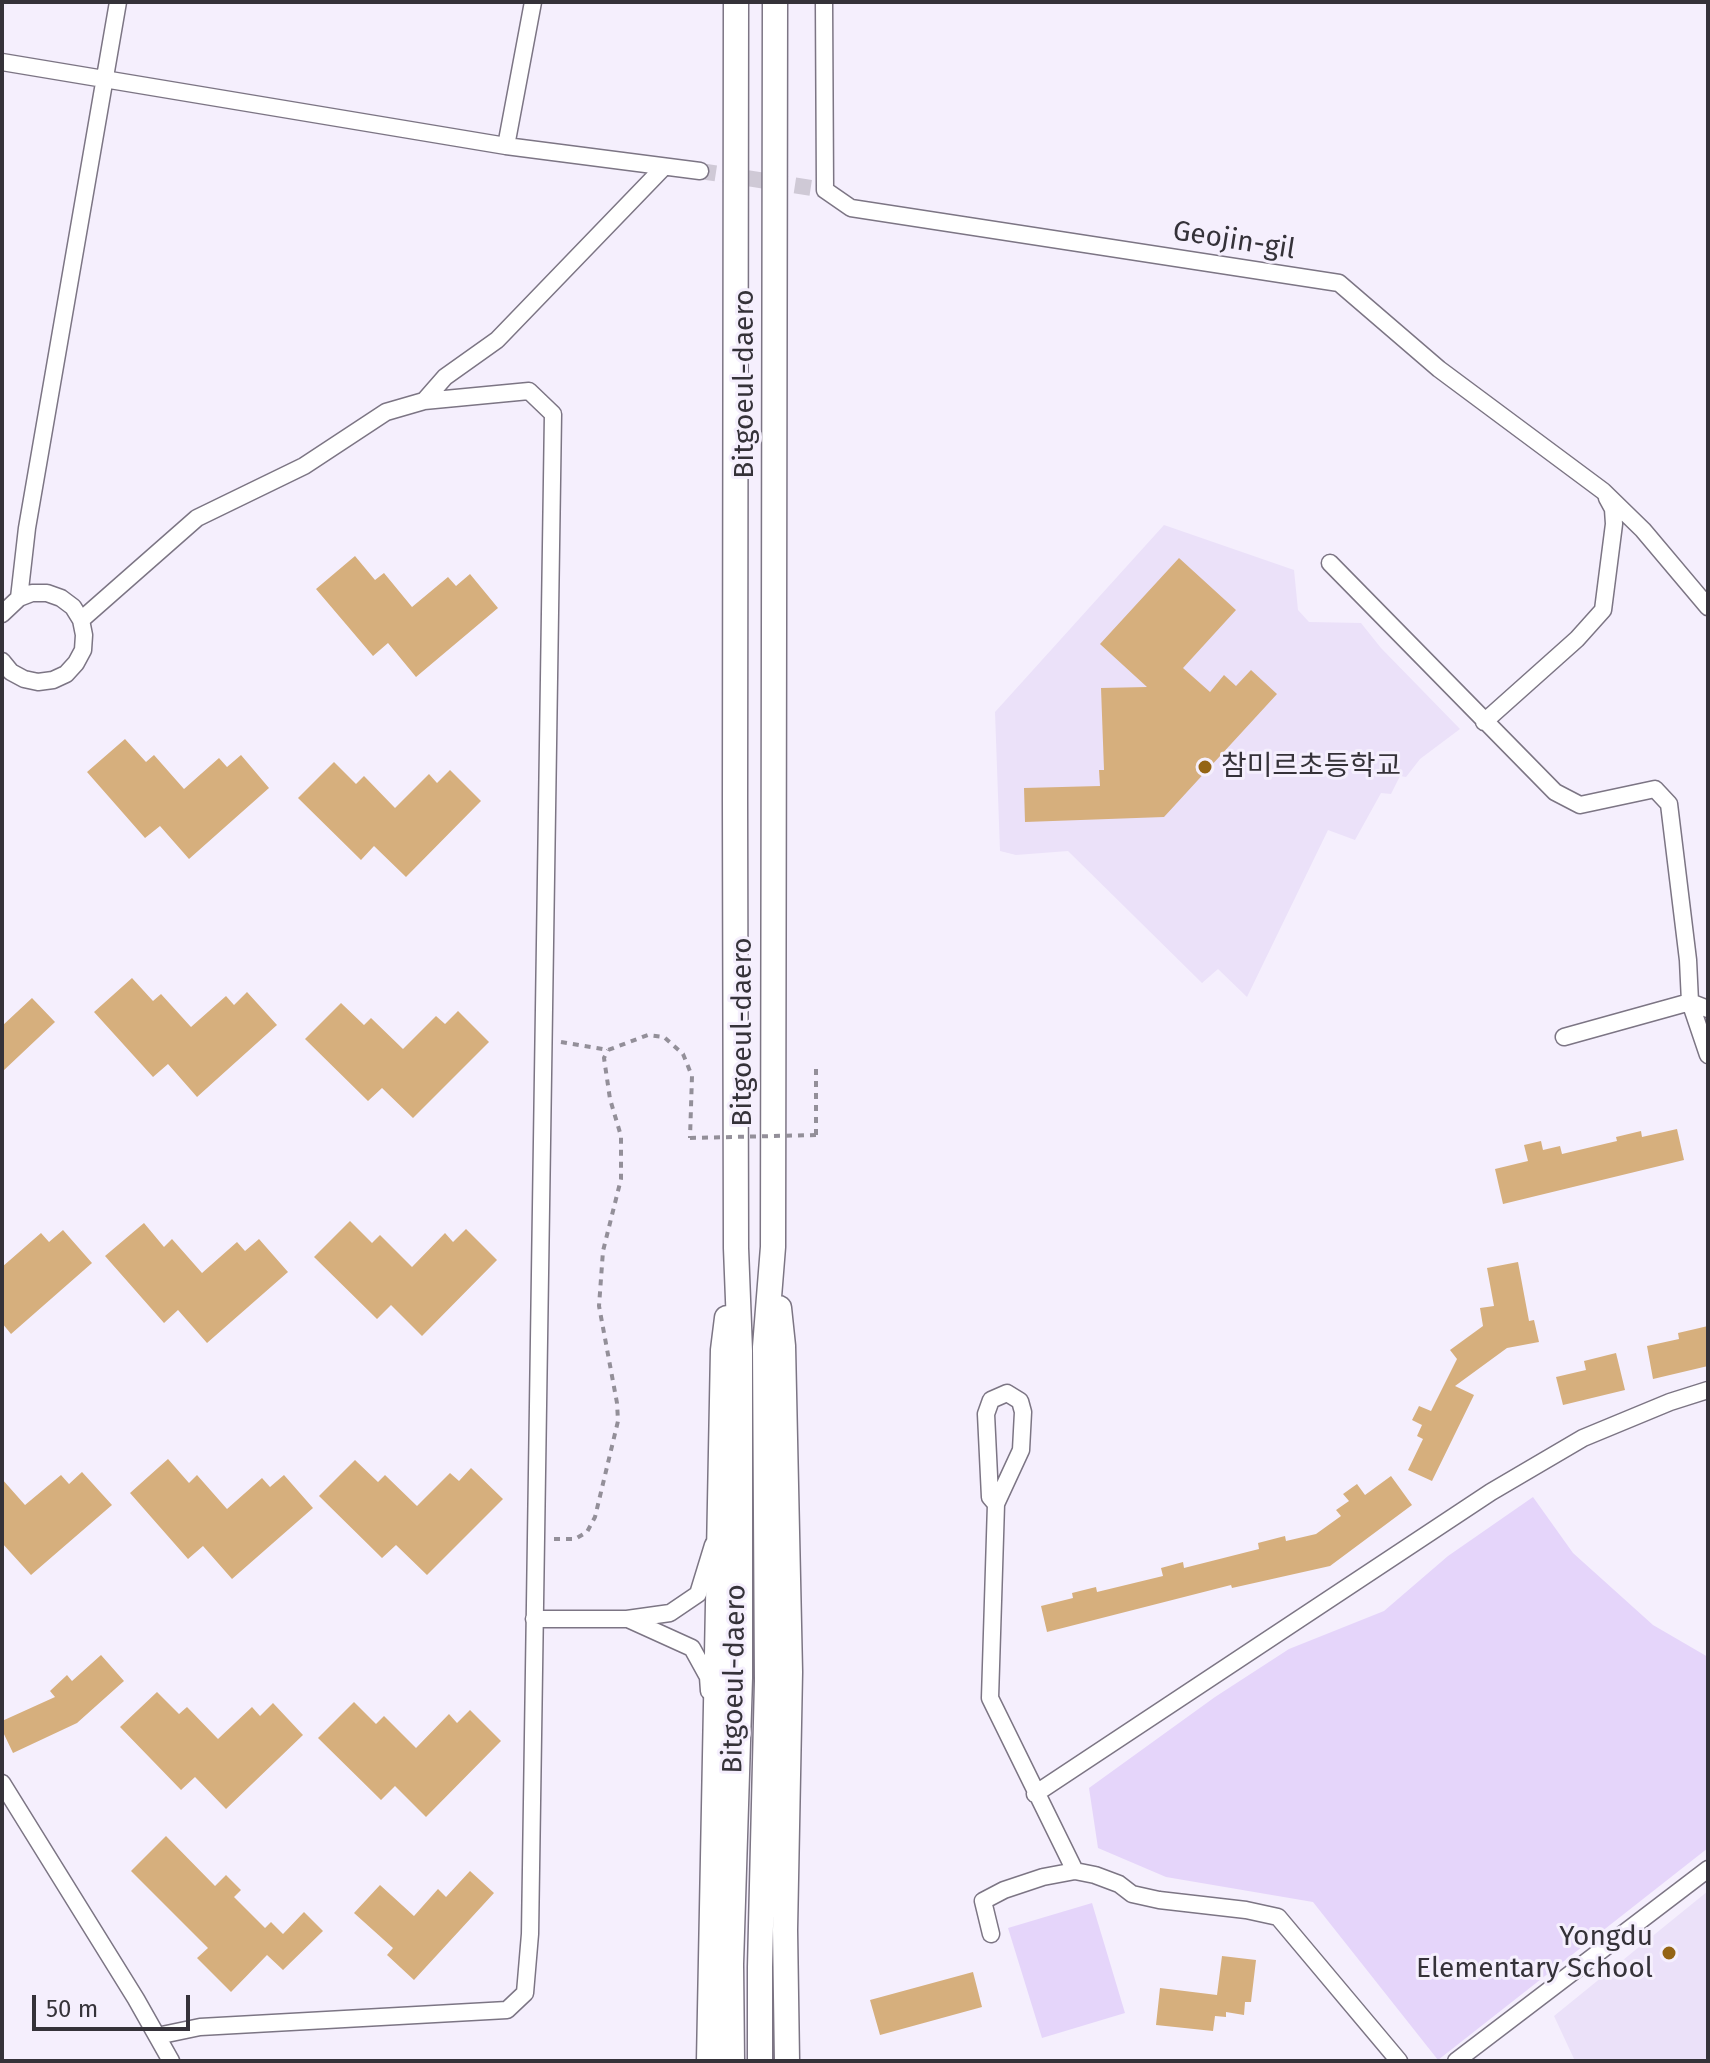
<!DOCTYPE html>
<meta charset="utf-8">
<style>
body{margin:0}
#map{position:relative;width:1710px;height:2063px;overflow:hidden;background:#f5effd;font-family:"Fira Sans",sans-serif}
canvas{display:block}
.frame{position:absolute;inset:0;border:4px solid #353239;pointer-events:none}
.scale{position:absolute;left:32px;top:1995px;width:158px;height:36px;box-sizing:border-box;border:4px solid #353239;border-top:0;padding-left:10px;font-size:24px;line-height:28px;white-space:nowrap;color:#353239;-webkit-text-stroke:6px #f5effd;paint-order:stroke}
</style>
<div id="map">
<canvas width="1710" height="2063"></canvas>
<div class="frame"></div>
<div class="scale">50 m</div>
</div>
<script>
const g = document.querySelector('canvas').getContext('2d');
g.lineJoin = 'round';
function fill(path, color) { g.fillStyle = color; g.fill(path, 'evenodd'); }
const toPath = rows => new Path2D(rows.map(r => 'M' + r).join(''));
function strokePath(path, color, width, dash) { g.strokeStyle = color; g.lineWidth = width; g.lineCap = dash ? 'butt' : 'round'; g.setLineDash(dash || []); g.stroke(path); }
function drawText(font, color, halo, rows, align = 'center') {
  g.font = font + ' "Fira Sans","Noto Sans KR",sans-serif'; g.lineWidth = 6; g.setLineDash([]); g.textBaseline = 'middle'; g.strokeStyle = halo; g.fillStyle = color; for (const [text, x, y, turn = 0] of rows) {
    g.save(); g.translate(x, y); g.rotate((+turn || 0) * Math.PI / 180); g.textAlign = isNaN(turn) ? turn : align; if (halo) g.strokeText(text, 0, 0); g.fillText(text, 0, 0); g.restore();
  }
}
const built = toPath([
 [1164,525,1294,570,1298,610,1309,622,1361,623,1381,648,1460,729,1420,759,1406,777,1400,776,1391,794,1381,793,1355,840,1328,830,1247,997,1218,969,1202,983,1068,851,1016,855,1000,851,995,712],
 [1708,1891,1708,2061,1575,2061,1554,2016]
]);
const green = toPath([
 [1533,1497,1573,1553,1653,1625,1708,1657,1708,1848,1438,2060,1313,1902,1166,1877,1098,1848,1089,1788,1215,1697,1289,1649,1384,1611,1448,1556],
 [1092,1903,1125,2013,1042,2038,1008,1928]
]);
const building = toPath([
 [355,556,375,580,384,573,412,607,448,577,456,586,470,574,498,608,416,677,388,643,373,656,316,589],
 [1179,558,1236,610,1183,668,1210,692,1224,675,1236,686,1251,670,1277,694,1164,817,1025,822,1024,788,1100,786,1099,770,1104,770,1101,688,1147,687,1100,644],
 [125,739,146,762,154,755,184,789,219,758,227,767,241,755,269,788,189,859,160,826,145,838,87,772],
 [334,762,356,784,364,776,395,808,429,774,437,783,450,770,481,801,406,877,374,846,361,860,298,798],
 [132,978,153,1001,161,994,191,1027,226,996,234,1005,247,992,277,1025,197,1097,168,1064,153,1077,94,1012],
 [32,998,55,1022,2,1072,2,1026],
 [341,1003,364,1025,371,1018,403,1049,436,1016,445,1024,458,1011,489,1042,413,1118,382,1088,368,1101,305,1039],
 [1677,1129,1684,1160,1503,1204,1495,1169,1528,1161,1524,1145,1541,1141,1543,1150,1560,1146,1562,1154,1617,1141,1616,1137,1641,1131,1642,1137],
 [350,1221,372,1243,380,1235,412,1267,445,1233,453,1242,466,1229,497,1260,422,1336,391,1305,377,1319,314,1257],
 [144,1223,164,1247,172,1239,202,1273,237,1242,245,1251,259,1239,288,1272,207,1343,178,1310,164,1323,105,1256],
 [63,1230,92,1263,11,1334,2,1323,2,1267,41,1233,49,1242],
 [1518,1262,1529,1321,1534,1320,1539,1342,1507,1348,1455,1386,1474,1395,1432,1481,1408,1470,1423,1439,1417,1436,1422,1425,1412,1420,1419,1406,1431,1411,1457,1359,1450,1350,1483,1326,1480,1308,1494,1306,1487,1268],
 [1708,1326,1708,1366,1653,1379,1647,1346,1679,1339,1678,1333],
 [1616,1353,1625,1390,1563,1405,1556,1377,1586,1370,1584,1361],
 [168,1459,189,1483,197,1475,227,1509,262,1478,270,1487,284,1475,313,1508,232,1579,203,1546,188,1559,130,1493],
 [355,1460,378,1482,385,1475,417,1506,450,1473,459,1481,471,1468,503,1499,427,1575,396,1545,382,1558,319,1496],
 [82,1472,112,1505,31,1575,2,1543,2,1479,25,1505,61,1475,69,1484],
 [1391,1476,1412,1505,1330,1566,1232,1588,1231,1585,1047,1632,1041,1606,1073,1598,1072,1593,1096,1587,1097,1592,1163,1576,1161,1568,1183,1562,1184,1568,1259,1549,1258,1543,1285,1536,1286,1541,1316,1534,1341,1516,1336,1510,1349,1501,1343,1494,1357,1484,1365,1495],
 [101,1655,124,1681,77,1723,13,1753,2,1730,2,1721,55,1697,50,1691,67,1675,72,1681],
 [157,1692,179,1714,187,1707,218,1739,252,1707,260,1716,273,1703,303,1735,226,1809,195,1777,181,1790,120,1727],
 [354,1702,376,1724,384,1716,416,1748,449,1714,457,1723,470,1710,501,1741,426,1817,395,1786,381,1800,318,1738],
 [166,1836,215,1886,226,1875,241,1890,234,1897,265,1928,271,1922,283,1934,304,1912,323,1931,283,1970,267,1955,231,1992,197,1958,208,1948,131,1871],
 [470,1871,494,1893,414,1980,387,1955,393,1948,354,1913,380,1885,414,1916,438,1889,446,1897],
 [1222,1956,1256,1960,1251,2002,1245,2002,1244,2015,1226,2012,1226,2017,1215,2016,1213,2031,1156,2025,1160,1988,1217,1995],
 [973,1972,982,2007,880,2035,870,2000]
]);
const streetTunnel = toPath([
 [700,171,825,190]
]);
const path = toPath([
 [561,1042,608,1050,648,1035,664,1037,683,1054,692,1076,690,1138],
 [816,1135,816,1069],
 [554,1539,575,1539,587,1532,595,1517,618,1421,617,1403,599,1306,603,1251,621,1179,621,1136,610,1099,604,1058,608,1050]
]);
const street = toPath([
 [824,2,825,190,851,208,1339,283,1439,369,1603,491,1643,530,1708,607],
 [2,62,506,146,533,2],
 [506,146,700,171],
 [1330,563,1555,792,1580,805,1655,789,1669,804,1688,960,1690,1002,1708,1055],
 [19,598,27,528,118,2],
 [2,614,19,598,32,593,47,593,61,598,73,607,81,620,84,635,83,650,76,663,66,674,53,680,38,682,24,679,11,672,2,661],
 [81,620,197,518,304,466,386,412,424,401,445,377,497,340,664,167],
 [1484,722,1577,639,1603,610,1614,524,1613,509,1607,498],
 [1564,1037,1690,1002,1708,1009],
 [996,1504,990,1497,986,1414,991,1400,1007,1393,1020,1401,1023,1412,1021,1450,996,1504,990,1698,1075,1871],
 [534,1619,627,1619,670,1613,698,1594,713,1545],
 [628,1619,692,1648,708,1677,709,1691],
 [2,1783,136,1999,171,2061],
 [1035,1794,1491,1492,1583,1438,1670,1402,1708,1390],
 [991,1934,983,1901,1004,1890,1043,1877,1075,1871,1095,1875,1119,1884,1132,1894,1159,1900,1246,1910,1278,1917,1399,2061],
 [157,2036,200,2027,507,2010,525,1993,530,1934,553,414,529,391,424,401],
 [1456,2061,1708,1869]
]);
const secondary = toPath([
 [779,1308,783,1346,790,1672,785,1930,787,2061],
 [709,2061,723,1350,727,1318],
 [732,2061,731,1964,740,1678,740,1351,736,1248,735,800,736,2],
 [760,2061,760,1967,767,1681,765,1347,773,1247,775,2]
]);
const pathBridge = toPath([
 [690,1138,816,1135]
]);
const markers = [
 [1205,767,8,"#946414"],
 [1669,1953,8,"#946414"]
];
const streetNames = [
 ["Geojin-gil",1234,241,9],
 ["Bitgoeul-daero",745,384,-90],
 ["Bitgoeul-daero",743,1032,-90],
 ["Bitgoeul-daero",735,1679,-89]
];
const poiNames = [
 ["참미르초등학교",1221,767],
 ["Yongdu",1653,1937,"right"],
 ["Elementary School",1653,1969,"right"]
];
fill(built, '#ebe1f9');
fill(green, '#e5d5fa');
fill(building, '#d6af7d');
strokePath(streetTunnel, '#cfc9d6', 16, [16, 8]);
strokePath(street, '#7c7584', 19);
strokePath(secondary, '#7c7584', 27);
strokePath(path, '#938f99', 4, [6, 6]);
strokePath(street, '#fff', 16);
strokePath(secondary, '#fff', 24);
strokePath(pathBridge, '#938f99', 4, [6, 6]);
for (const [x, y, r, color] of markers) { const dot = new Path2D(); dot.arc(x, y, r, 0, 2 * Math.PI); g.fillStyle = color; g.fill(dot); strokePath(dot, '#f5effd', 3); }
drawText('28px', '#353239', '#f5effd', streetNames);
drawText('28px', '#353239', '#f5effd', poiNames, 'left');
</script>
